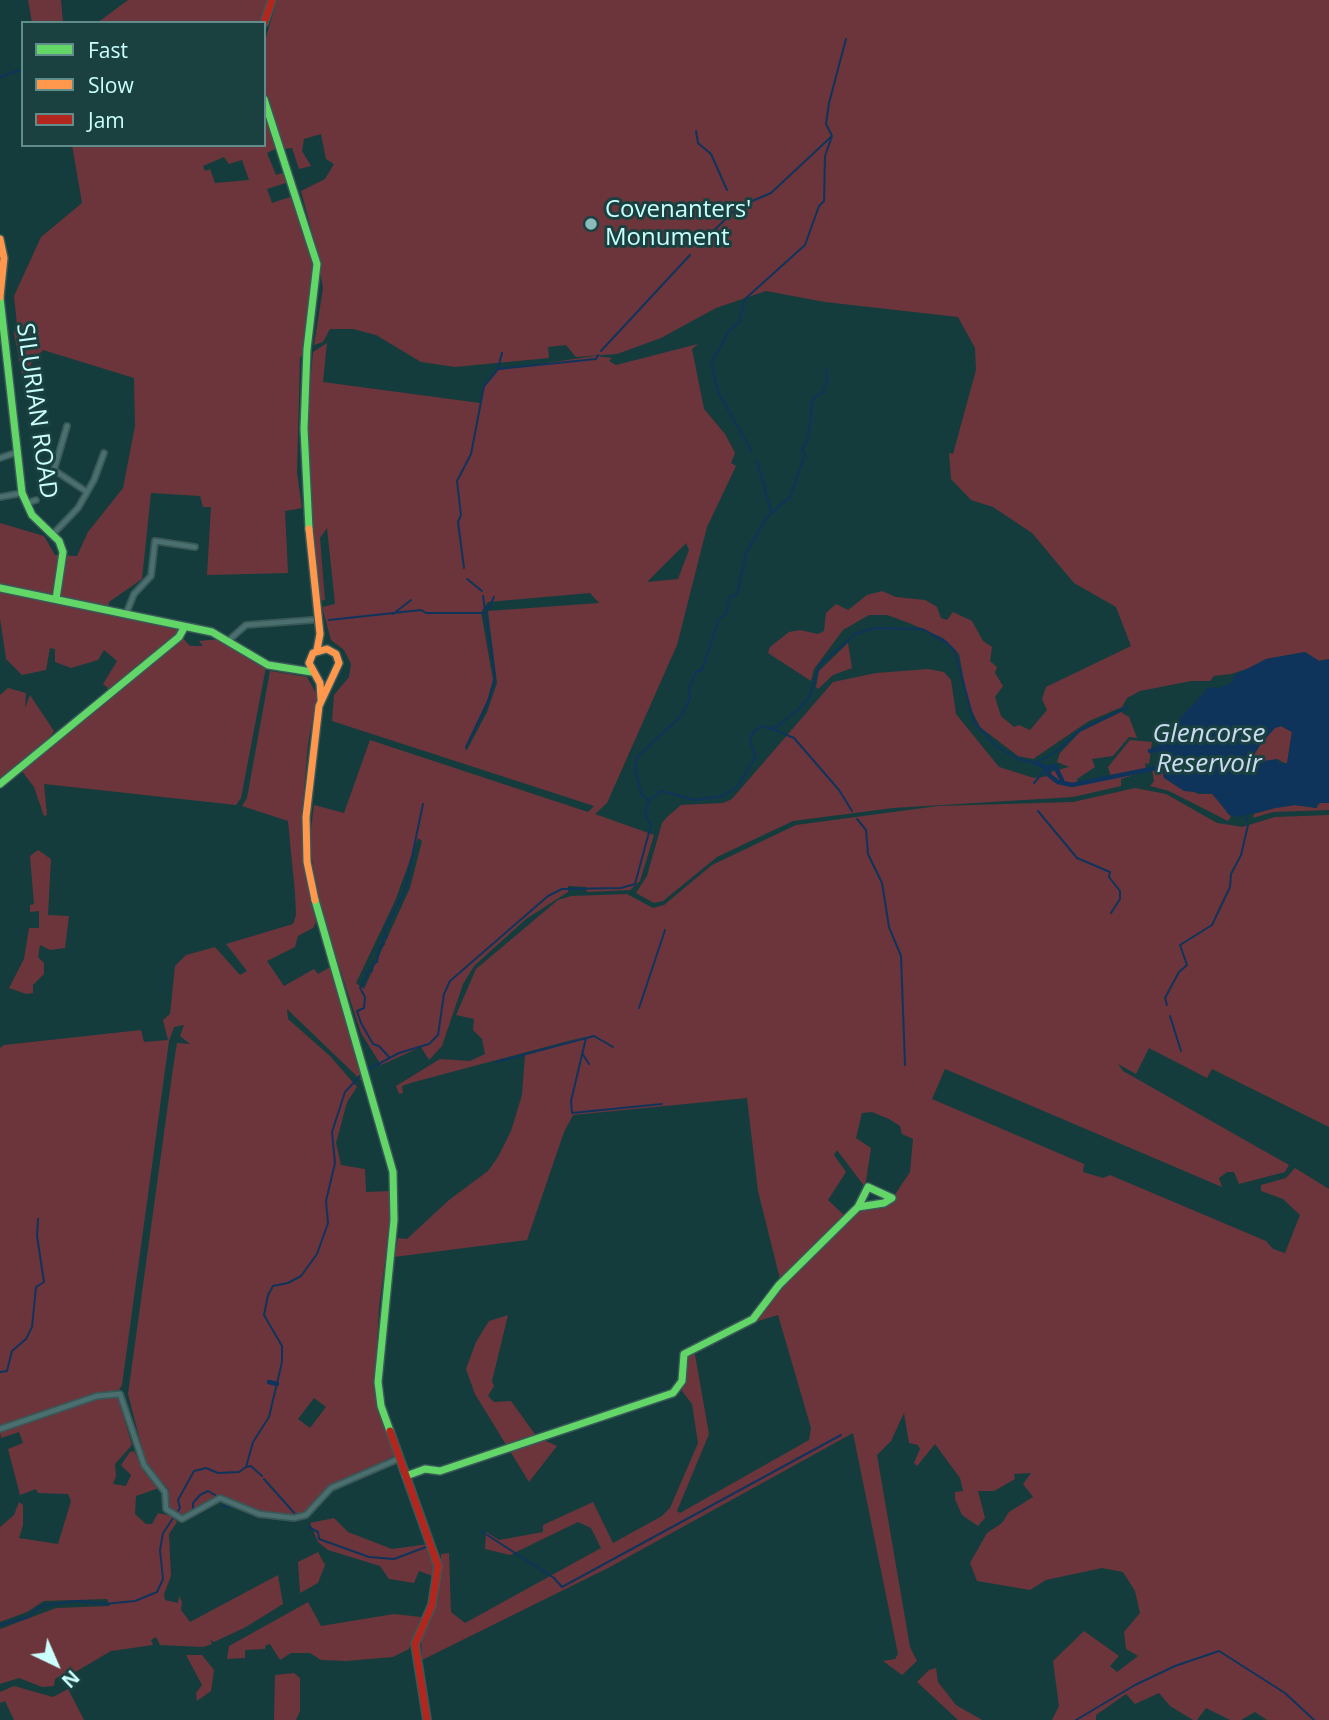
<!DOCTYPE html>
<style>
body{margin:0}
#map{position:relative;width:1329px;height:1720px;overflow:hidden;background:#143c3c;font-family:"Open Sans",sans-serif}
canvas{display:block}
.legend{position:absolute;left:21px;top:21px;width:245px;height:126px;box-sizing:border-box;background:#1a4040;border:2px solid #608c8c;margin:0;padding:9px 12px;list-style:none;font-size:21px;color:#cafffe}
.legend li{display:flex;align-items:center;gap:14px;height:35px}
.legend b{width:35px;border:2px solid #608c8c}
.north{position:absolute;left:21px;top:1629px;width:70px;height:70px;-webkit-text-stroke:5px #1a4040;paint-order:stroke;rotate:136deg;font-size:19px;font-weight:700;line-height:28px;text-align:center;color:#cafffe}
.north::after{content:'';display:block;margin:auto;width:24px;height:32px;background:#cafffe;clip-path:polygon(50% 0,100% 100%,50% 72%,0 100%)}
</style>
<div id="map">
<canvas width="1329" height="1720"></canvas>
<ul class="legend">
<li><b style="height:9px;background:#63d668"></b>Fast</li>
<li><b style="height:9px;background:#ff974d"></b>Slow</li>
<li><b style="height:9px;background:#b3261e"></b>Jam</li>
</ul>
<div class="north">N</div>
</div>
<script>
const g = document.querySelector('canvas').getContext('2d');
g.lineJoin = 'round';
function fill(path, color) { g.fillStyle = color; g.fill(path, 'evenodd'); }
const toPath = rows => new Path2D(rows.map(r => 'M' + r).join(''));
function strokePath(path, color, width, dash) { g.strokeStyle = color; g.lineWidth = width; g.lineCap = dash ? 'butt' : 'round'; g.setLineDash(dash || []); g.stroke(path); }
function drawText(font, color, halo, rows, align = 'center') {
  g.font = font + ' "Open Sans",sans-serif'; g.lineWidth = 6; g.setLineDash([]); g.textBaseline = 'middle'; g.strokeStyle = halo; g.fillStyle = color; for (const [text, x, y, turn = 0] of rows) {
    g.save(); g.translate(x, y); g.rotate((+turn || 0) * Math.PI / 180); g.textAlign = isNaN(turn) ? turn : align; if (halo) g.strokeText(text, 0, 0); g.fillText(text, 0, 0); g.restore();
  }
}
const green = toPath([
 [28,0,61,0,63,23,32,23],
 [128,0,267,0,260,23,97,23],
 [277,0,1329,0,1329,659,1319,661,1305,652,1266,659,1259,665,1231,674,1214,676,1210,681,1191,681,1140,691,1127,698,1122,707,1089,721,1033,759,1018,756,980,727,968,703,959,654,943,638,909,623,887,615,869,615,843,630,814,669,811,681,768,653,770,647,789,632,800,630,818,634,824,631,826,613,836,604,848,610,867,595,882,591,896,597,925,600,937,607,941,618,947,620,953,612,972,621,983,641,992,647,990,661,997,667,995,673,1003,686,995,697,1001,716,1014,727,1019,725,1030,730,1047,710,1042,699,1046,687,1131,646,1116,607,1074,583,1032,533,993,507,971,500,951,479,949,453,953,454,976,370,975,348,958,317,825,302,766,291,716,308,661,338,617,354,576,357,566,345,548,347,549,358,455,367,421,362,376,335,353,329,330,329,323,342,314,345,323,288,316,247,301,191,325,179,334,164,326,159,321,134,304,139,302,151,311,166,299,169,292,148,284,149,264,89,264,44],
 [264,111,277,148,267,153,276,175,286,172,289,182,267,189,272,203,293,196,313,268,303,356,300,357,297,473,302,508,285,511,288,573,207,575,211,507,203,507,200,496,151,493,142,579,109,602,108,608,0,584,0,523,44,536,55,555,77,556,88,532,123,488,135,426,134,378,43,350,22,375,14,333,17,325,14,296,41,237,82,203,72,145,264,145],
 [224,157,229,164,242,160,249,180,215,183,210,169,205,171,203,166],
 [327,343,323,382,480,403,483,389,498,370,595,356,612,358,609,361,616,365,698,344,692,349,704,409,725,434,735,453,731,463,736,466,707,527,677,645,607,803,595,814,654,835,640,881,630,890,587,892,586,887,568,886,568,892,526,919,474,966,463,984,442,1046,429,1060,421,1047,381,1065,361,1033,324,920,314,878,310,837,314,805,344,813,370,740,588,812,594,806,332,721,334,695,349,677,351,664,344,650,331,640,322,607,335,604,327,528,320,538,325,600,319,601,312,540,307,422,313,352],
 [686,543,689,550,678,579,647,582],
 [590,593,599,603,488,611,497,683,487,712,467,750,465,749,486,705,493,680,481,612,488,602],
 [418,838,422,841,410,888,364,989,356,983,395,901],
 [0,590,179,629,180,631,97,703,108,688,103,684,117,661,104,650,98,660,71,668,55,662,55,649,50,648,46,670,22,675,6,659,0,618],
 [182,637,190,646,203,646,199,641,222,639,266,667,241,798,236,805,44,784,47,815,44,816,34,787,21,770],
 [848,643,852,668,833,675,818,689,816,687,819,671],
 [928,669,944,672,951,680,956,714,999,767,1034,778,1049,776,1051,772,1069,767,1057,762,1060,753,1080,732,1121,712,1129,717,1137,738,1129,737,1113,756,1092,759,1095,767,1077,779,1078,785,1111,777,1108,767,1130,740,1152,742,1149,764,1145,763,1146,771,1121,779,1121,786,1073,797,893,808,793,821,717,857,663,901,654,903,636,893,647,876,662,823,667,817,681,805,723,803,732,799,833,682,876,673],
 [270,671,307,677,317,695,308,744,302,814,316,922,313,928,298,936,295,947,267,961,284,986,314,969,318,974,330,967,364,1083,287,1009,288,1019,330,1056,357,1087,347,1102,336,1143,341,1165,365,1169,366,1192,390,1191,391,1216,379,1306,375,1384,377,1407,394,1456,324,1490,306,1514,272,1515,220,1496,192,1513,179,1515,168,1507,169,1490,146,1464,128,1394,173,1068,177,1043,190,1044,180,1036,184,1025,174,1027,169,1041,122,1385,119,1390,96,1393,0,1426,0,1048,4,1045,141,1030,144,1042,168,1040,163,1020,170,1014,175,966,186,955,215,947,240,975,247,971,226,944,293,924,296,915,295,893,288,821,242,806,247,798],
 [314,1398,326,1407,310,1428,298,1419],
 [8,688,26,693,25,708,30,695,54,731,44,745,0,781,0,695],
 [1281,726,1292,732,1287,764,1277,759,1253,768,1251,760,1262,742,1275,728],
 [1152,770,1163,772,1164,778,1198,794,1212,794,1231,816,1228,821,1169,791,1150,786,1154,781],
 [1135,788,1166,794,1217,823,1231,825,1242,827,1275,817,1329,815,1329,1127,1212,1069,1207,1078,1149,1048,1136,1074,1118,1064,1123,1071,1289,1165,1285,1172,1239,1184,1234,1172,1227,1172,1219,1178,1222,1187,945,1069,932,1099,1084,1164,1083,1172,1103,1178,1110,1175,1266,1241,1273,1249,1285,1253,1300,1215,1283,1199,1261,1191,1261,1185,1286,1178,1295,1168,1329,1189,1329,1720,1267,1720,1255,1712,1241,1720,1230,1720,1206,1708,1197,1720,1193,1720,1170,1706,1159,1693,1135,1704,1126,1694,1096,1715,1096,1720,1052,1720,1059,1706,1053,1661,1084,1631,1119,1656,1110,1666,1117,1672,1138,1656,1126,1649,1124,1632,1140,1613,1135,1591,1123,1572,1102,1568,1046,1580,1030,1590,977,1581,970,1563,987,1533,1002,1523,1009,1512,1033,1497,1023,1484,1031,1473,1014,1474,1015,1479,994,1491,978,1491,985,1518,978,1526,962,1515,955,1499,955,1492,963,1491,960,1478,935,1444,917,1466,914,1463,920,1449,918,1445,909,1443,904,1413,891,1441,877,1455,910,1647,917,1661,902,1675,883,1661,895,1659,898,1654,853,1433,610,1567,422,1660,421,1639,438,1601,441,1554,449,1553,451,1612,465,1623,601,1548,591,1528,578,1522,510,1555,485,1549,486,1532,499,1540,543,1532,543,1525,593,1502,613,1543,662,1516,670,1508,698,1443,692,1404,682,1391,686,1356,694,1349,709,1434,677,1511,680,1513,809,1440,811,1428,778,1315,755,1322,781,1285,858,1210,888,1205,910,1172,913,1139,902,1134,900,1126,889,1119,872,1112,862,1113,856,1138,871,1148,865,1187,837,1150,834,1155,846,1172,828,1200,846,1217,780,1279,758,1191,747,1098,573,1115,564,1132,527,1240,394,1257,398,1238,407,1239,449,1200,488,1171,498,1157,511,1131,522,1095,525,1055,587,1036,414,1082,402,1086,403,1093,399,1094,396,1086,440,1059,470,1061,485,1054,482,1039,473,1030,474,1019,456,1015,476,969,558,900,571,896,627,894,653,908,664,905,712,865,796,825,938,806,1073,802],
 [1320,803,1329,803,1329,810,1273,812,1253,818,1254,814,1275,808,1295,805,1316,808],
 [38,850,51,859,48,915,69,916,65,948,50,950,40,945,38,957,44,963,44,974,33,985,33,993,26,994,9,988,24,959,29,928,39,928,39,911,30,912,30,905,34,904,30,856],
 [508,1315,492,1381,494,1386,488,1396,494,1402,511,1401,537,1437,557,1446,529,1482,475,1394,466,1369,476,1342,489,1321],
 [117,1395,132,1445,115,1464,116,1476,113,1484,126,1486,131,1475,121,1465,130,1452,134,1451,145,1473,159,1488,136,1496,135,1514,146,1524,152,1524,158,1513,172,1516,177,1522,169,1534,171,1576,164,1594,165,1600,178,1603,179,1596,182,1602,181,1610,190,1622,278,1575,283,1604,244,1628,214,1642,210,1640,212,1644,203,1647,160,1645,156,1637,151,1640,153,1645,111,1651,72,1674,67,1672,55,1679,54,1686,42,1687,19,1678,0,1684,0,1629,56,1608,110,1606,107,1599,44,1601,27,1612,0,1622,0,1527,14,1515,19,1502,23,1505,23,1525,19,1538,58,1544,71,1501,68,1494,38,1493,36,1489,20,1495,8,1449,23,1443,19,1432,1,1438,0,1431,96,1398],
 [334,1518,348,1532,392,1549,429,1544,435,1577,419,1571,414,1583,389,1579,380,1566,328,1550,318,1542,310,1523],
 [318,1552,325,1565,318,1583,300,1593,298,1562],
 [308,1602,321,1626,394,1614,421,1617,409,1649,393,1657,346,1661,321,1660,310,1653,291,1653,280,1660,270,1644,266,1645,265,1649,245,1650,245,1658,227,1659,229,1646],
 [186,1655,202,1655,214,1670,211,1691,197,1701,196,1693,202,1685],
 [936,1668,938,1682,956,1705,982,1720,958,1720,917,1682,929,1670],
 [294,1673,300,1678,300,1711,296,1720,274,1720,275,1675],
 [14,1686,53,1697,68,1689,84,1720,14,1720,5,1701,0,1703,0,1692]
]);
const water = toPath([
 [1305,652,1319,661,1329,659,1329,803,1320,803,1316,804,1317,808,1295,805,1275,808,1238,817,1229,815,1213,794,1184,791,1164,778,1161,764,1157,762,1157,743,1209,687,1219,688,1231,683,1235,675,1266,659],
 [1281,726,1292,732,1287,763,1280,764,1277,759,1257,762,1253,767,1251,760,1255,760,1253,755,1262,742,1275,728]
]);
const stream = toPath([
 [0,77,23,69],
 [696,131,698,143,711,154,727,190],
 [701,243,738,207,771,193,832,136,826,124,829,103,846,39],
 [601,351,690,255],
 [498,368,502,353],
 [752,452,719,394,711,364,728,332,739,322,745,299,805,245,819,206,824,201,825,156,832,136],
 [757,461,771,511],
 [464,568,458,522,461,515,457,481,471,454,484,386,498,369,596,359,598,355],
 [467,579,482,591],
 [486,608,489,608,494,597],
 [393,614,411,600],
 [329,620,421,610,426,613,483,613],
 [772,729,794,738,839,790,852,811],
 [466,747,489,699,495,677,483,596],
 [1034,783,1047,768],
 [648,800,641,794,635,767,637,757,682,715,691,696,688,692,696,672,702,670,719,619,726,614,730,597,737,594,746,553,766,518,790,497,805,455,802,450,808,438,813,399,823,392,827,381,826,369],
 [1038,811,1077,858,1110,872,1109,877,1120,891,1120,899,1111,913],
 [1246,817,1247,821],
 [857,819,866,830,868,854,882,883,889,927,901,956,905,1065],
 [1167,1005,1165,998,1179,972,1187,965,1180,945,1212,925,1230,887,1231,874,1241,855,1248,825],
 [639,1008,665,930],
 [1170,1016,1181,1051],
 [586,1038,571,1101,572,1113,662,1104],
 [582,1053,589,1064],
 [389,1057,379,1046,373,1044,361,1023,357,1011,364,1008,365,997,360,988,367,976,366,972,372,971,372,965,377,962,379,948,384,944,382,938,387,937,384,931,405,890,423,804],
 [496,1062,594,1036,613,1047],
 [367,1070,399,1053,429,1044,438,1035,444,994,450,981,548,896,562,889,621,888,635,884,651,825,645,814,649,801,661,791,696,800,723,796,737,787,756,756,750,742,752,734,761,726,772,729,778,726,799,709,810,696,819,666,855,634,875,628,922,629,946,642,955,651,974,722,996,746,1018,759,1036,763,1057,751,1080,730,1128,707],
 [0,1372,7,1371,12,1351,26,1339,32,1327,36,1287,44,1282,37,1236,38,1219],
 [246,1467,251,1466,262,1476],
 [264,1479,296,1515],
 [222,1506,228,1507],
 [193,1511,193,1503,200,1495,208,1491,215,1495],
 [308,1527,318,1532,319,1539,369,1557,394,1559,426,1547],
 [481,1531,554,1578,562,1587,841,1435],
 [0,1625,28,1617,41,1606,77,1601,104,1604,135,1601,157,1592,163,1579,160,1550,163,1533,180,1508,178,1500,194,1471,206,1468,218,1473,239,1472,246,1467,253,1442,269,1417,282,1362,282,1346,264,1315,268,1295,273,1286,288,1283,301,1276,317,1254,328,1223,326,1201,335,1163,332,1132,345,1092,360,1076],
 [1076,1720,1135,1685,1175,1666,1219,1651,1285,1693,1314,1720]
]);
const canal = toPath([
 [1150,751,1155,750],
 [1036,763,1047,768,1050,776,1058,782,1072,785,1161,767],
 [1047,768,1055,766,1062,780],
 [269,1382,277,1384]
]);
const street = toPath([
 [67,426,54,470,87,492],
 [0,458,18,452],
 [0,497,22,493],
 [27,503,36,500],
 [53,534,78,508,94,480,104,453],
 [126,614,134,594,151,576,155,541,195,547],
 [229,640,246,625,312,620],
 [0,1429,97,1396,120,1394,144,1465,165,1492,166,1509,182,1519,220,1498,259,1514,294,1518,306,1515,331,1488,398,1459]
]);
const fast = toPath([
 [264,99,317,264,307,349,304,429,309,529],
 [0,298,22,493,32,515,59,541,63,552,56,599],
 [0,588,212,632,268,665,312,672],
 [0,784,179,637,184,628],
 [315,900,393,1172,394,1220,378,1382,381,1406,390,1431],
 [406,1476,425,1469,440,1471,673,1393,682,1381,684,1354,753,1319,779,1285,858,1207,868,1187,892,1198,884,1203,858,1207]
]);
const slow = toPath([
 [0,239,4,258,0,297],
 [309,529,320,634,317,650],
 [315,900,307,862,306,817,319,706,339,663,336,654,327,649,313,653,309,663,320,683,321,699]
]);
const jam = toPath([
 [264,23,272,0],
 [390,1431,438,1566,432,1605,415,1644,427,1720]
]);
const markers = [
 [591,224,7,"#8abbba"]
];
const poiNames = [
 ["Covenanters'",605,210],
 ["Monument",605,238]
];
const streetNames = [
 ["SILURIAN ROAD",36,411,82]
];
const waterNames = [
 ["Glencorse",1209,735],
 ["Reservoir",1209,765]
];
fill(green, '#6c353c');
fill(water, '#0f345c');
strokePath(stream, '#0f345c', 2);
strokePath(canal, '#0f345c', 4.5);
strokePath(street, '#395858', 8);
strokePath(fast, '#395858', 10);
strokePath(slow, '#395858', 10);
strokePath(jam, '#395858', 10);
strokePath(street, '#4b6e6e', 4.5);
strokePath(fast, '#63d668', 7);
strokePath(slow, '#ff974d', 7);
strokePath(jam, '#b3261e', 7);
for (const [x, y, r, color] of markers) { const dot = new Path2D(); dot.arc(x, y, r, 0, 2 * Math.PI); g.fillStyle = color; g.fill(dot); strokePath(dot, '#1a4040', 2.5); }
drawText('24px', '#cafffe', '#1a4040', poiNames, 'left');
drawText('24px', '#cafffe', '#1a4040', streetNames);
drawText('italic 26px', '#cadbf1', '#1a4040', waterNames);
</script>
